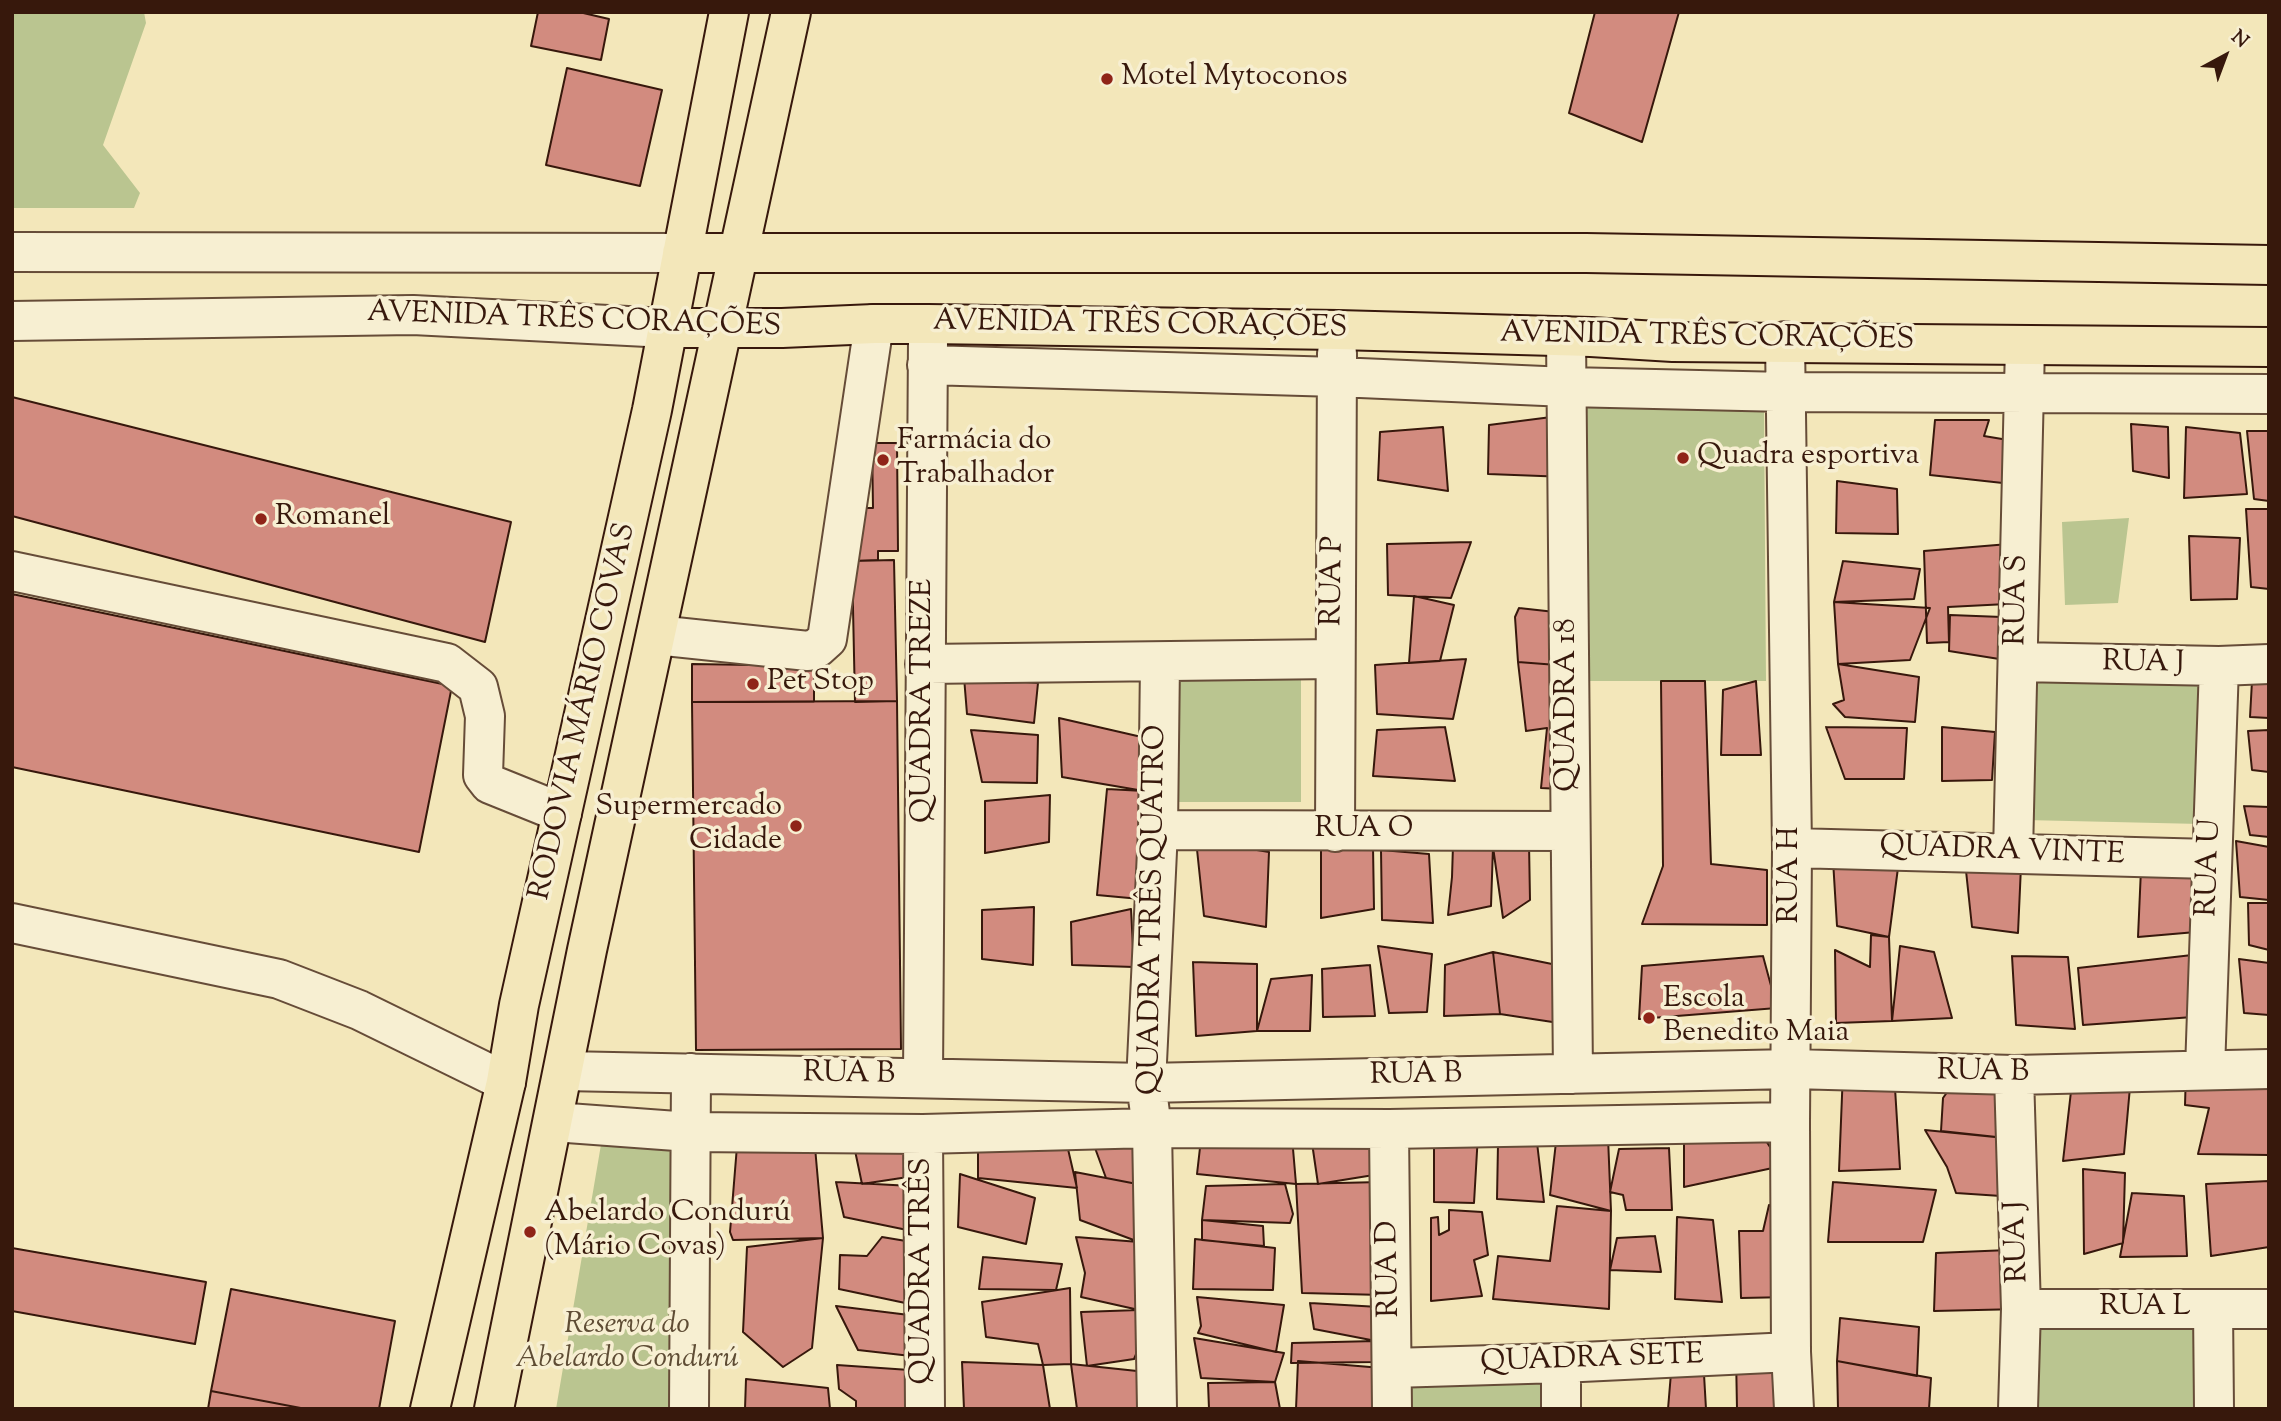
<!DOCTYPE html>
<meta charset="utf-8">
<style>
body{margin:0}
#map{position:relative;width:2281px;height:1421px;overflow:hidden;background:#f3e7ba;font-family:"Sorts Mill Goudy",serif}
canvas{display:block}
.frame{position:absolute;inset:0;border:14px solid #37180c;pointer-events:none}
.north{position:absolute;left:2190px;top:21px;width:70px;height:70px;-webkit-text-stroke:5px #f7efd2;paint-order:stroke;rotate:41deg;font-size:19px;font-weight:700;line-height:28px;text-align:center;color:#37180c}
.north::after{content:'';display:block;margin:auto;width:24px;height:32px;background:#37180c;clip-path:polygon(50% 0,100% 100%,50% 72%,0 100%)}
</style>
<div id="map">
<canvas width="2281" height="1421"></canvas>
<div class="frame"></div>
<div class="north">N</div>
</div>
<script>
const g = document.querySelector('canvas').getContext('2d');
g.lineJoin = 'round';
function fill(path, color) { g.fillStyle = color; g.fill(path, 'evenodd'); }
const toPath = rows => new Path2D(rows.map(r => 'M' + r).join(''));
function strokePath(path, color, width, dash) { g.strokeStyle = color; g.lineWidth = width; g.lineCap = dash ? 'butt' : 'round'; g.setLineDash(dash || []); g.stroke(path); }
function drawText(font, color, halo, rows, align = 'center') {
  g.font = font + ' "Sorts Mill Goudy",serif'; g.lineWidth = 7; g.setLineDash([]); g.textBaseline = 'middle'; g.strokeStyle = halo; g.fillStyle = color; for (const [text, x, y, turn = 0] of rows) {
    g.save(); g.translate(x, y); g.rotate((+turn || 0) * Math.PI / 180); g.textAlign = isNaN(turn) ? turn : align; if (halo) g.strokeText(text, 0, 0); g.fillText(text, 0, 0); g.restore();
  }
}
const green = toPath([
 [12,12,144,12,146,23,103,145,140,193,134,208,12,208],
 [1764,407,1766,681,1590,681,1587,408],
 [2129,518,2118,603,2065,605,2062,522],
 [2027,650,2203,654,2201,824,2025,820],
 [1171,672,1301,673,1301,802,1172,802],
 [605,1121,688,1121,687,1409,556,1409],
 [2208,1322,2209,1409,2034,1409,2036,1323],
 [1557,1349,1558,1409,1383,1409,1382,1350]
]);
const building = toPath([
 [538,12,579,12,609,19,601,60,531,46,538,12],
 [1595,12,1679,12,1642,142,1569,113,1595,12],
 [567,68,662,90,640,186,546,165,567,68],
 [12,397,511,522,485,642,12,516,12,397],
 [1567,415,1567,477,1488,474,1489,425,1567,415],
 [1935,420,1989,420,1984,436,2014,441,2021,485,1930,475,1935,420],
 [2131,424,2168,427,2169,478,2133,471,2131,424],
 [1443,427,1448,491,1378,480,1380,432,1443,427],
 [2186,427,2240,433,2247,494,2184,498,2186,427],
 [2247,431,2269,431,2269,501,2254,499,2247,431],
 [872,443,897,443,898,551,878,551,878,560,852,561,851,508,873,508,872,443],
 [1837,481,1897,489,1898,534,1836,533,1837,481],
 [2246,509,2269,509,2269,589,2251,587,2246,509],
 [2189,536,2240,538,2237,599,2191,600,2189,536],
 [1471,542,1451,598,1388,595,1387,544,1471,542],
 [2021,543,2007,604,1948,607,1949,642,1927,643,1924,551,2021,543],
 [894,560,897,701,855,702,852,561,894,560],
 [1843,561,1920,569,1914,599,1834,602,1843,561],
 [12,594,452,686,419,852,12,767,12,594],
 [1414,596,1454,605,1440,661,1409,663,1414,596],
 [1834,602,1930,608,1910,660,1838,664,1834,602],
 [1519,608,1555,612,1557,665,1518,662,1515,617,1519,608],
 [1950,615,2002,617,2018,662,1949,651,1950,615],
 [1466,659,1453,719,1377,714,1375,665,1466,659],
 [1518,662,1557,665,1561,789,1541,788,1547,728,1526,731,1518,662],
 [692,664,814,666,814,702,692,702,692,664],
 [1838,664,1919,677,1915,722,1845,717,1833,704,1844,700,1838,664],
 [964,677,1038,683,1034,723,967,714,964,677],
 [1661,681,1705,681,1711,864,1767,870,1767,925,1642,924,1663,866,1661,681],
 [1756,681,1761,755,1721,755,1723,690,1756,681],
 [2252,681,2269,683,2269,718,2250,717,2252,681],
 [897,701,901,1049,696,1050,692,702,897,701],
 [1059,718,1146,738,1144,791,1062,777,1059,718],
 [1445,727,1455,781,1373,776,1377,730,1445,727],
 [1826,727,1907,728,1904,779,1845,779,1826,727],
 [1942,727,1995,732,1992,780,1942,781,1942,727],
 [971,730,1038,735,1037,783,982,782,971,730],
 [2269,730,2269,772,2252,770,2248,731,2269,730],
 [1107,789,1144,791,1140,899,1097,895,1107,789],
 [1050,795,1049,842,985,853,985,801,1050,795],
 [2244,806,2269,807,2269,837,2250,835,2244,806],
 [1196,840,1269,852,1266,927,1204,916,1196,840],
 [2236,841,2269,847,2269,900,2240,897,2236,841],
 [1529,843,1530,900,1503,918,1493,847,1529,843],
 [1453,845,1493,847,1491,906,1448,915,1452,877,1453,845],
 [1373,846,1374,909,1321,918,1321,849,1373,846],
 [1381,850,1429,854,1433,923,1382,920,1381,850],
 [1964,852,2021,866,2018,933,1972,927,1964,852],
 [1833,860,1899,860,1889,937,1837,926,1833,860],
 [2191,868,2196,932,2138,937,2141,869,2191,868],
 [2248,903,2269,903,2269,950,2249,945,2248,903],
 [1034,907,1033,965,982,959,982,910,1034,907],
 [1131,909,1134,967,1072,965,1071,922,1131,909],
 [1871,935,1889,937,1892,1021,1836,1023,1835,950,1870,967,1871,935],
 [1378,946,1432,954,1427,1012,1389,1013,1378,946],
 [1900,946,1934,952,1952,1018,1892,1021,1900,946],
 [1493,952,1500,1014,1444,1016,1445,965,1493,952],
 [1493,952,1552,964,1559,1023,1500,1014,1493,952],
 [2201,954,2193,1017,2083,1025,2078,968,2201,954],
 [1763,956,1777,1008,1639,1019,1642,966,1763,956],
 [2012,956,2068,957,2075,1029,2016,1025,2012,956],
 [2239,959,2269,963,2269,1015,2244,1013,2239,959],
 [1193,962,1257,964,1257,1031,1196,1036,1193,962],
 [1370,965,1375,1016,1323,1017,1322,969,1370,965],
 [1312,975,1310,1031,1257,1031,1271,979,1312,975],
 [1843,1071,1895,1088,1900,1169,1839,1171,1843,1071],
 [2186,1071,2269,1088,2269,1155,2198,1154,2209,1108,2185,1105,2186,1071],
 [1960,1074,2015,1089,2015,1139,1941,1131,1943,1098,1960,1074],
 [2073,1074,2130,1087,2124,1154,2063,1161,2073,1074],
 [1131,1129,1137,1184,1106,1178,1095,1148,1131,1129],
 [1925,1130,2015,1139,2001,1196,1956,1193,1947,1167,1925,1130],
 [1478,1134,1474,1203,1434,1202,1434,1142,1478,1134],
 [1536,1134,1544,1202,1497,1199,1498,1144,1536,1134],
 [1311,1136,1382,1139,1380,1174,1318,1184,1311,1136],
 [1763,1136,1782,1166,1684,1187,1684,1139,1763,1136],
 [1292,1137,1296,1184,1197,1174,1201,1139,1292,1137],
 [1608,1137,1611,1211,1550,1195,1556,1142,1608,1137],
 [853,1141,923,1148,908,1177,862,1184,853,1141],
 [737,1146,815,1147,823,1238,733,1240,730,1232,737,1146],
 [1669,1148,1672,1210,1626,1210,1623,1195,1610,1192,1619,1149,1669,1148],
 [1068,1149,1077,1188,978,1178,978,1151,1068,1149],
 [2083,1169,2125,1173,2123,1243,2084,1254,2083,1169],
 [1075,1172,1137,1184,1139,1242,1080,1220,1075,1172],
 [960,1174,1035,1198,1026,1244,958,1227,960,1174],
 [2269,1181,2269,1247,2211,1256,2206,1184,2269,1181],
 [836,1182,912,1186,912,1231,844,1217,836,1182],
 [1381,1182,1383,1295,1302,1293,1296,1184,1381,1182],
 [1833,1182,1936,1190,1923,1242,1828,1242,1833,1182],
 [1285,1184,1293,1214,1290,1223,1202,1220,1206,1186,1285,1184],
 [2132,1193,2184,1196,2187,1256,2120,1257,2132,1193],
 [1769,1205,1782,1211,1791,1297,1741,1298,1739,1231,1763,1231,1769,1205],
 [1557,1206,1611,1211,1609,1309,1493,1299,1498,1256,1550,1261,1557,1206],
 [1449,1210,1482,1212,1488,1255,1474,1260,1482,1296,1431,1301,1431,1218,1438,1217,1439,1235,1449,1230,1449,1210],
 [1677,1217,1713,1220,1722,1302,1675,1299,1677,1217],
 [1202,1220,1263,1226,1264,1246,1202,1240,1202,1220],
 [1655,1236,1661,1272,1610,1270,1617,1238,1655,1236],
 [882,1237,924,1244,910,1304,839,1289,840,1255,867,1256,882,1237],
 [1076,1237,1139,1242,1139,1310,1081,1297,1085,1273,1076,1237],
 [823,1238,812,1348,783,1367,743,1332,747,1247,823,1238],
 [1195,1239,1275,1248,1273,1290,1193,1289,1195,1239],
 [12,1248,206,1282,195,1344,12,1311,12,1248],
 [2009,1250,2021,1309,1934,1311,1936,1253,2009,1250],
 [983,1257,1062,1264,1056,1290,979,1289,983,1257],
 [1070,1288,1071,1364,1043,1365,1038,1344,986,1337,982,1302,1070,1288],
 [231,1289,395,1321,379,1409,306,1409,211,1391,231,1289],
 [1197,1297,1284,1305,1276,1352,1198,1333,1201,1326,1197,1297],
 [1310,1303,1379,1307,1376,1341,1314,1329,1310,1303],
 [836,1306,909,1315,911,1356,858,1350,836,1306],
 [1139,1310,1155,1310,1134,1359,1087,1366,1081,1312,1139,1310],
 [1840,1318,1919,1327,1917,1376,1837,1361,1840,1318],
 [1194,1338,1284,1353,1275,1382,1201,1378,1194,1338],
 [1376,1341,1376,1362,1291,1363,1292,1343,1376,1341],
 [1736,1355,1783,1364,1785,1409,1737,1409,1736,1355],
 [1703,1357,1706,1409,1668,1409,1671,1373,1703,1357],
 [1298,1361,1382,1368,1381,1409,1296,1409,1298,1361],
 [1837,1361,1931,1378,1929,1409,1838,1409,1837,1361],
 [962,1362,1043,1365,1050,1409,964,1409,962,1362],
 [1071,1364,1156,1373,1147,1409,1077,1409,1071,1364],
 [837,1365,924,1371,918,1409,856,1409,856,1401,839,1389,837,1365],
 [746,1379,828,1388,830,1409,745,1409,746,1379],
 [1275,1382,1280,1409,1209,1409,1208,1383,1275,1382],
 [211,1391,306,1409,208,1409,211,1391]
]);
const minor = toPath([
 [12,252,682,253],
 [12,321,413,315,667,328],
 [1566,336,1573,1074],
 [1785,341,1792,848,1790,1122,1791,1352,1794,1409],
 [927,365,1337,377,1567,387,1786,392,2269,394],
 [12,571,447,663,478,687,485,716,483,775,490,784,562,813],
 [656,635,808,651,817,648,827,639,874,324],
 [2018,662,2219,666,2269,664],
 [925,664,1334,659],
 [1158,830,1570,831],
 [1335,832,1337,353],
 [1792,848,2211,859],
 [2013,853,2025,346],
 [12,923,279,979,359,1010,506,1082],
 [2205,1070,2219,666],
 [564,1071,1146,1083,1792,1069,2014,1075,2269,1069],
 [2014,1075,2021,1309,2018,1409],
 [923,1078,928,340],
 [554,1122,690,1132,923,1134,1152,1128,1389,1129,1790,1122],
 [1389,1129,1392,1409],
 [923,1134,925,1409],
 [2021,1309,2269,1309],
 [2213,1309,2214,1409],
 [1392,1368,1561,1363,1791,1352],
 [689,1409,691,1073],
 [1157,1409,1152,1128,1146,1083,1158,830,1160,662],
 [1561,1409,1561,1363]
]);
const major = toPath([
 [682,253,1586,253,2269,265],
 [667,328,782,328,874,324,929,324,1338,330,1591,337,1673,342,2269,347],
 [430,1409,506,1082,519,1005,652,410,729,12],
 [494,1409,587,950,791,12]
]);
const markers = [
 [1107,79,7,"#8f2418"],
 [1683,458,7,"#8f2418"],
 [883,460,7,"#8f2418"],
 [261,519,7,"#8f2418"],
 [753,684,7,"#8f2418"],
 [796,826,7,"#8f2418"],
 [1649,1018,7,"#8f2418"],
 [530,1232,7,"#8f2418"]
];
const poiNames = [
 ["Motel Mytoconos",1121,79],
 ["Farmácia do",897,443],
 ["Trabalhador",897,477],
 ["Quadra esportiva",1697,458],
 ["Romanel",275,519],
 ["Pet Stop",767,684],
 ["Supermercado",782,809,"right"],
 ["Cidade",782,843,"right"],
 ["Escola",1663,1001],
 ["Benedito Maia",1663,1035],
 ["Abelardo Condurú",544,1215],
 ["(Mário Covas)",544,1249]
];
const streetNames = [
 ["AVENIDA TRÊS CORAÇÕES",574,322,2],
 ["AVENIDA TRÊS CORAÇÕES",1140,327,1],
 ["AVENIDA TRÊS CORAÇÕES",1707,339,1],
 ["RUA P",1335,581,-89],
 ["RUA S",2019,600,-89],
 ["RUA J",2143,665,1],
 ["QUADRA TREZE",925,701,-90],
 ["QUADRA 18",1569,705,-90],
 ["RODOVIA MÁRIO COVAS",585,712,-77],
 ["RUA O",1364,831],
 ["QUADRA VINTE",2002,853,2],
 ["RUA U",2211,868,-88],
 ["RUA H",1792,875,-90],
 ["QUADRA TRÊS QUATRO",1155,910,-89],
 ["RUA B",1983,1074,1],
 ["RUA B",849,1076,1],
 ["RUA B",1416,1077,-1],
 ["RUA J",2019,1242,-92],
 ["RUA D",1391,1269,-91],
 ["QUADRA TRÊS",924,1271,-90],
 ["RUA L",2145,1309],
 ["QUADRA SETE",1592,1361,-2]
];
const parkNames = [
 ["Reserva do",627,1327],
 ["Abelardo Condurú",627,1361]
];
fill(green, '#bac590');
fill(building, '#d28b7f');
strokePath(building, '#37180c', 2);
strokePath(minor, '#664c38', 42);
strokePath(major, '#37180c', 42);
strokePath(minor, '#f7efd2', 38);
strokePath(major, '#f3e7ba', 38);
for (const [x, y, r, color] of markers) { const dot = new Path2D(); dot.arc(x, y, r, 0, 2 * Math.PI); g.fillStyle = color; g.fill(dot); strokePath(dot, '#f7efd2', 2.5); }
drawText('30px', '#37180c', '#f7efd2', poiNames, 'left');
drawText('30px', '#37180c', '#f7efd2', streetNames);
drawText('italic 30px', '#5e4c34', '#f7efd2', parkNames);
</script>
